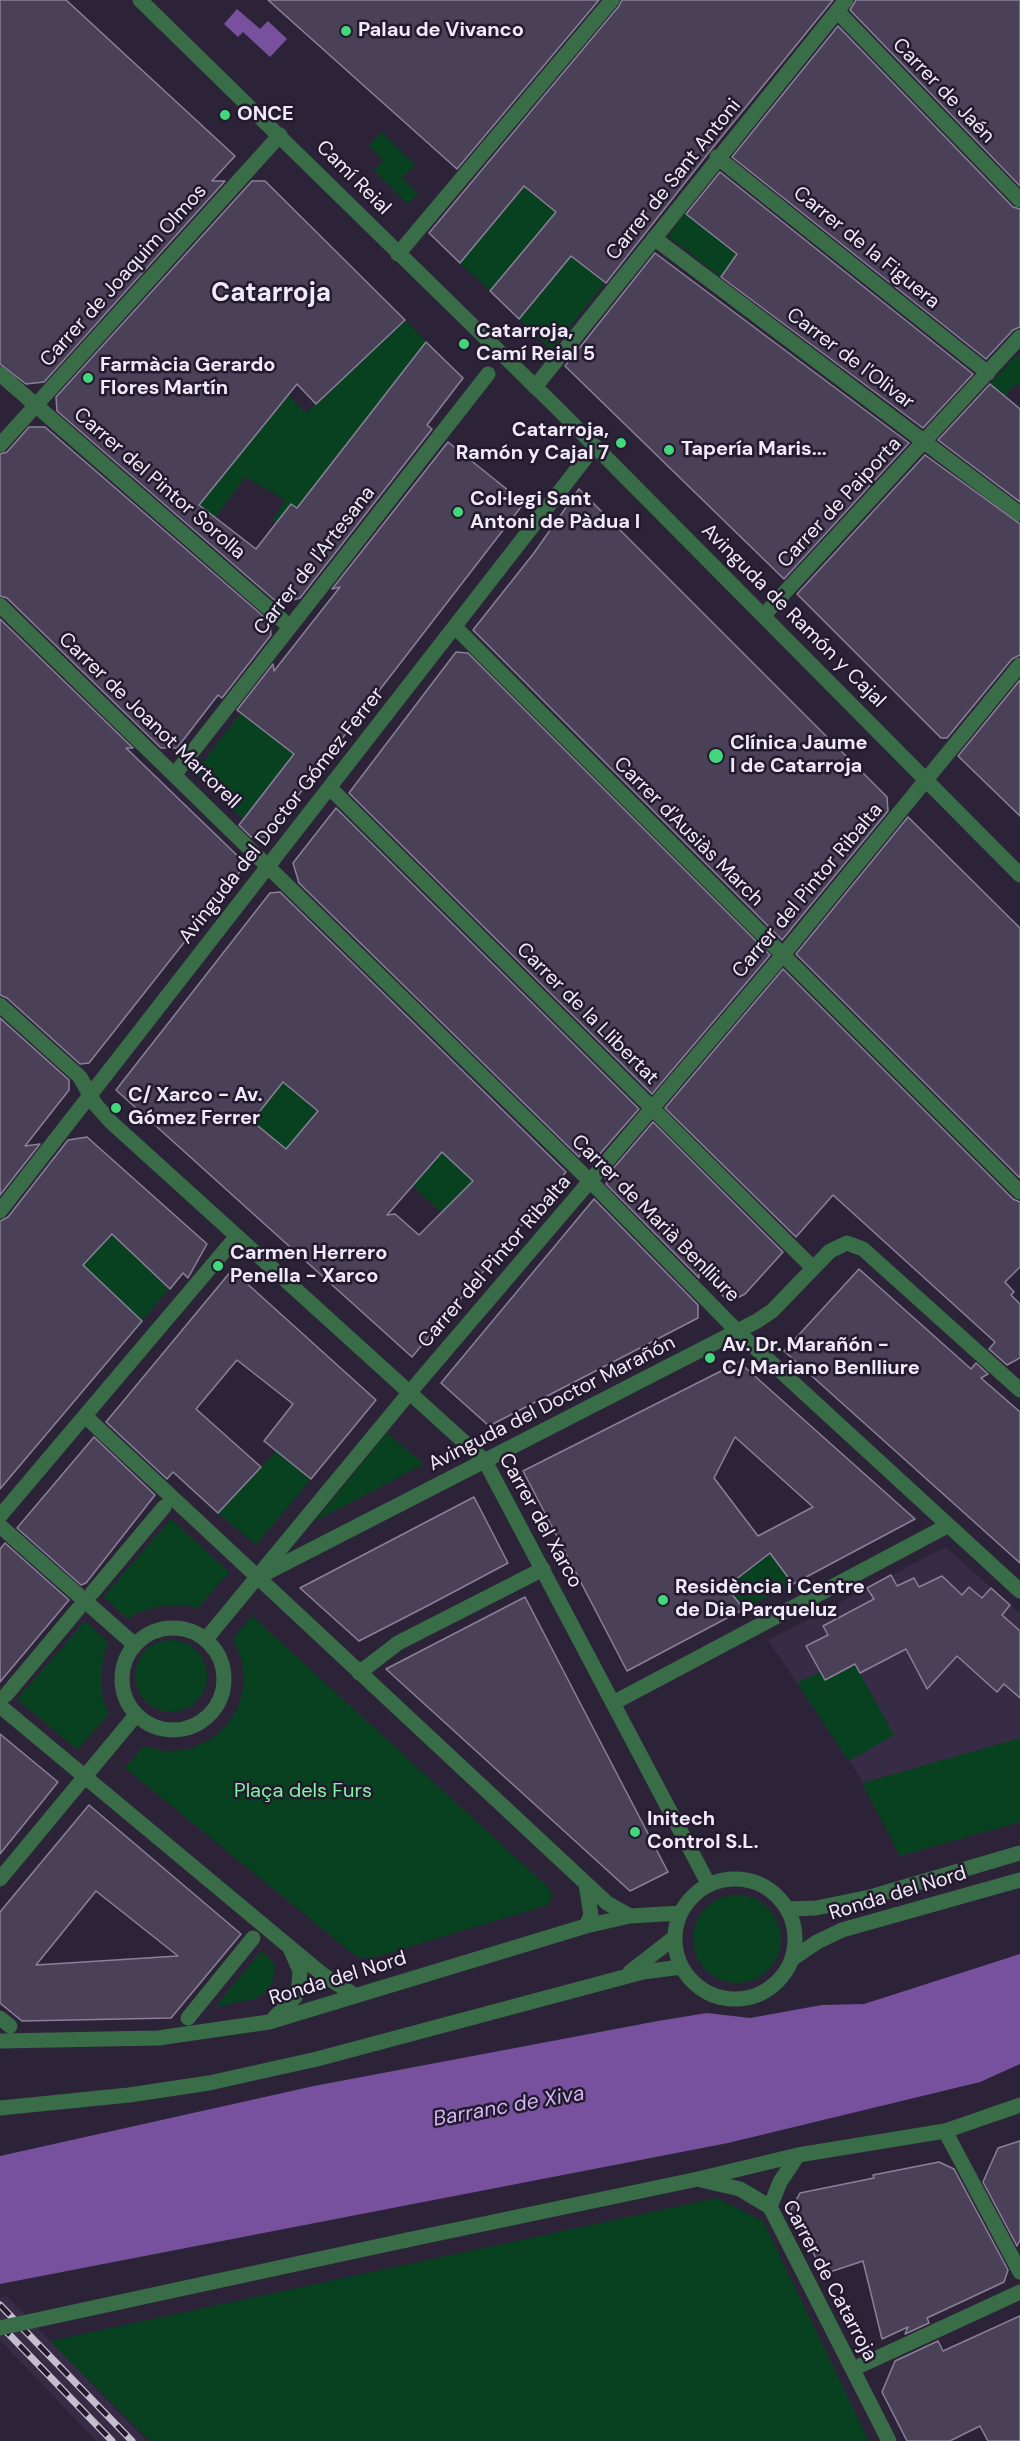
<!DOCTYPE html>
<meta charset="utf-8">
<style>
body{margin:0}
canvas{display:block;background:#2d2338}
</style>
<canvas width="1020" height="2441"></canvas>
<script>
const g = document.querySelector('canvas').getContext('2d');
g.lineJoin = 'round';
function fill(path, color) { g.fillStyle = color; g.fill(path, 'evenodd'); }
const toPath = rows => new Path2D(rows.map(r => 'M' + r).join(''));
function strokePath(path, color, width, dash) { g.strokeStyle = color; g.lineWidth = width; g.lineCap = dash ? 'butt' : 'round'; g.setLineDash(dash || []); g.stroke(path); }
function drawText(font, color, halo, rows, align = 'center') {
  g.font = font + ' "DM Sans",sans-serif'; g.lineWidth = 5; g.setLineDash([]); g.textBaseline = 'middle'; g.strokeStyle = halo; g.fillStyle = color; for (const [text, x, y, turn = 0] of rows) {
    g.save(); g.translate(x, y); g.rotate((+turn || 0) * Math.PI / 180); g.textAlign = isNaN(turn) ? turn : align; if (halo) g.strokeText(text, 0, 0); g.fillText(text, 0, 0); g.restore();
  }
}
const built = toPath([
 [946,1547,1020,1614,1020,1822,900,1856,858,1774,768,1640],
 [7,2296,147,2441,96,2441,0,2340,0,2298]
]);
const green = toPath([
 [382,132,415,165,402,178,418,194,408,204,374,170,383,161,369,145],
 [524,186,556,212,490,291,460,263],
 [685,213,738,254,721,277,668,236],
 [571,256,605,283,551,350,519,319],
 [405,320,426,342,295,511,323,559,273,520,285,500,245,477,204,533,188,519,288,395,306,413],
 [1017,355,1020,357,1020,387,1015,384,1003,399,990,384],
 [241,713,294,754,243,819,198,775,197,769],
 [283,1082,318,1112,286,1149,252,1121],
 [442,1152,473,1181,443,1214,413,1186],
 [112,1234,169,1289,142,1321,83,1265],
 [387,1433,424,1464,314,1522],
 [276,1451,311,1479,256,1545,218,1513],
 [171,1519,229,1572,198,1608,184,1605,161,1606,138,1612,128,1619,103,1597],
 [770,1553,793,1584,744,1609,726,1587],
 [252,1616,549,1888,552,1897,548,1905,372,1958,358,1958,125,1768,144,1746,170,1752,193,1748,214,1737,229,1722,238,1707,244,1685,242,1661,233,1639],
 [85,1621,109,1643,104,1654,101,1677,103,1700,109,1714,77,1750,17,1699],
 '135 1676a36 36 0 1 1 72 0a36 36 0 1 1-72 0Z',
 [855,1664,894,1735,849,1761,797,1683,820,1672,825,1680],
 [1020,1738,1020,1822,900,1856,862,1783],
 '693 1939a44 44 0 1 1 88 0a44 44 0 1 1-88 0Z',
 [261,1951,273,1961,275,1967,273,1981,266,1992,257,1998,215,2007],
 [717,2198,763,2221,869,2441,150,2441,50,2341]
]);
const water = toPath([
 [237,9,260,29,268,21,287,39,270,57,243,32,238,37,224,24],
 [1020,1954,1020,2064,980,2082,728,2143,0,2284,0,2156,314,2086,658,2021,707,2013,750,2018,822,2005,864,2004]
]);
const building = toPath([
 [0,0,66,0,235,156,212,181,225,181,44,382,26,384,0,364,0,0],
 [268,0,599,0,457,169,268,0],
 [622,0,833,0,710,151,606,283,571,256,519,319,490,291,556,212,524,186,460,263,429,233,619,6,622,0],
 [856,0,1020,0,1020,186,850,10,856,0],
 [838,26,1013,207,1020,209,1020,327,1013,330,986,359,732,157,838,26],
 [720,172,973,374,923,428,721,277,737,254,686,214,720,172],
 [252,181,265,181,405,320,316,404,297,384,199,505,256,549,291,504,297,508,426,342,463,378,427,425,432,429,300,598,279,604,57,411,56,397,252,181],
 [655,253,909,443,784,579,565,366,655,253],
 [990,384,1020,409,1020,502,938,440,990,384],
 [29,427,45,427,270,622,271,635,222,698,218,695,177,748,161,748,7,598,0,596,0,454,7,452,29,427],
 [448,442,524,503,266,837,251,837,239,825,294,754,237,710,273,664,274,671,340,587,332,589,448,442],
 [925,455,1020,524,1020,655,1012,659,947,738,941,738,797,594,925,455],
 [579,489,887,797,888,811,782,940,473,630,534,553,579,489],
 [0,619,133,748,126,748,246,864,89,1063,80,1064,7,998,0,995,0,619],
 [456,652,468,653,770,955,652,1094,349,793,456,652],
 [1020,680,1020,816,958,756,1020,680],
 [336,808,639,1109,591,1164,581,1154,579,1157,299,883,293,863,336,808],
 [908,817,1020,928,1020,1178,796,954,908,817],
 [280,892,566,1172,412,1357,116,1090,270,893,280,892],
 [283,1082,318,1111,286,1149,252,1121,283,1082],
 [442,1152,473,1181,419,1235,395,1214,387,1215,442,1152],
 [783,969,1013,1199,1020,1202,1020,1267,1005,1282,1014,1292,1011,1295,1020,1304,1020,1358,1007,1365,989,1349,995,1342,833,1195,796,1237,665,1108,783,969],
 [0,1018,69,1080,69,1090,25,1146,40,1144,0,1195,0,1018],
 [653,1122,783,1252,745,1294,729,1302,699,1272,699,1278,606,1184,608,1181,605,1178,653,1122],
 [87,1137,207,1244,188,1278,183,1273,170,1289,112,1234,83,1265,142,1321,0,1489,0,1221,8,1217,68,1140,87,1137],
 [594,1199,698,1305,698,1318,489,1426,441,1383,594,1199],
 [859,1269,971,1369,976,1363,988,1374,981,1378,1020,1412,1020,1563,784,1351,859,1269],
 [232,1270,376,1400,311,1479,264,1441,293,1404,237,1360,196,1409,261,1467,218,1513,173,1472,167,1479,106,1422,232,1270],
 [739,1362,915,1519,793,1584,770,1553,726,1587,744,1609,627,1671,523,1471,739,1362],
 [735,1437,813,1507,758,1536,714,1478,735,1437],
 [94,1437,155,1495,86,1583,81,1585,17,1528,94,1437],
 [474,1497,508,1563,429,1605,359,1641,300,1588,474,1497],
 [5,1543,69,1600,0,1682,0,1549,5,1543],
 [891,1575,897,1586,914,1578,919,1587,942,1576,962,1595,969,1587,982,1598,991,1588,1010,1605,1002,1615,1020,1631,1020,1698,1004,1684,997,1692,957,1656,927,1689,906,1649,860,1673,855,1664,825,1680,806,1646,828,1635,823,1626,874,1599,867,1588,891,1575],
 [525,1597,668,1872,630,1891,386,1669,525,1597],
 [0,1734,58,1782,0,1854,0,1734],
 [89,1805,241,1934,171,2018,22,2021,0,2003,0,1912,89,1805],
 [96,1891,178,1956,36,1965,96,1891],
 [1020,2141,1020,2240,1017,2246,983,2182,998,2148,1020,2141],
 [939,2162,954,2169,1008,2270,1004,2282,927,2318,929,2323,905,2334,908,2327,882,2339,863,2261,824,2274,791,2209,800,2193,874,2178,873,2175,939,2162],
 [1020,2316,1020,2441,988,2441,980,2426,950,2441,907,2441,882,2392,895,2361,938,2341,943,2351,1020,2316]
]);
const minor = toPath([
 [140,0,556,407,1020,875],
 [837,11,1020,200],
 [717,157,988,373],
 [654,238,1020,514],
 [398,254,612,0],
 [0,374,290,627],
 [535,387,846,0],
 [0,445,280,135],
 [0,605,591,1182,738,1332,1020,1591],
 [763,616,1020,337],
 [455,627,1020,1192],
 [175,774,488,374],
 [331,789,813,1268],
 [0,1005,80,1077,95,1104,111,1122,485,1461,709,1885],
 [0,1211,595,446],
 [85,1416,607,1903,630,1916],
 [0,1516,237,1236],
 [0,1526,135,1645],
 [266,1573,757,1321,772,1311,830,1251,847,1243,863,1249,1020,1390],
 [92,1593,164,1507],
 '122 1679a51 51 0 1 1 102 0a51 51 0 1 1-102 0Z',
 [206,1639,410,1392,782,956,1020,665],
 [359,1673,398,1643,543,1569],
 [6,1695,78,1609],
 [613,1703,947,1526],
 [0,1706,322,1974,356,1996],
 [0,1879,136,1715],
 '675 1939a60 60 0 1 1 120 0a60 60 0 1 1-120 0Z',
 [787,1909,816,1908,870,1897,1020,1853],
 [586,1926,591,1915,586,1884],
 [792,1959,817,1942,842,1930,1020,1880],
 [630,1972,675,1937],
 [0,2018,10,2026],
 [188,2018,253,1938],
 [274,2018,295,1997,299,1984,300,1971,290,1948],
 [0,2041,158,2038,269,2022,586,1926,630,1916,681,1913],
 [0,2108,129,2095,209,2083,317,2059,643,1972,681,1967],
 [945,2131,1020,2272],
 [701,2180,740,2189,770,2207,889,2441],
 [770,2207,780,2182,798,2155],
 [407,2240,698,2179,798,2155,945,2131,1020,2105],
 [853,2369,1020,2292]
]);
const rail = toPath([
 [0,2305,132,2441],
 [0,2325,112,2441]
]);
const minorBridge = toPath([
 [0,2328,407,2240]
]);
const markers = [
 [346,31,6,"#42d77c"],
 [225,115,6,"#42d77c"],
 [464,344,6,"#42d77c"],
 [88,378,6,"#42d77c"],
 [621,443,6,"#42d77c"],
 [669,450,6,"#42d77c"],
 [458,512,6,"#42d77c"],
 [716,756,8,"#42d77c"],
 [116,1108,6,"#42d77c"],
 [218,1266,6,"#42d77c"],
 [710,1358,6,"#42d77c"],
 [663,1600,6,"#42d77c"],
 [635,1832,6,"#42d77c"]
];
const poiNames = [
 ["Palau de Vivanco",358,31],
 ["ONCE",237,115],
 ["Catarroja,",476,332],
 ["Camí Reial 5",476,355],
 ["Farmàcia Gerardo",100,366],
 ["Flores Martín",100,389],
 ["Catarroja,",609,431,"right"],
 ["Ramón y Cajal 7",609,454,"right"],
 ["Tapería Maris...",681,450],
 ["Col·legi Sant",470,500],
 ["Antoni de Pàdua I",470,523],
 ["Clínica Jaume",730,744],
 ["I de Catarroja",730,767],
 ["C/ Xarco - Av.",128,1096],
 ["Gómez Ferrer",128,1119],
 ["Carmen Herrero",230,1254],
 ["Penella - Xarco",230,1277],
 ["Av. Dr. Marañón -",722,1346],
 ["C/ Mariano Benlliure",722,1369],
 ["Residència i Centre",675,1588],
 ["de Dia Parqueluz",675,1611],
 ["Initech",647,1820],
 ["Control S.L.",647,1843]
];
const streetNames = [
 ["Carrer de Jaén",943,91,46],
 ["Camí Reial",353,178,45],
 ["Carrer de Sant Antoni",674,180,-51],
 ["Carrer de la Figuera",866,248,39],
 ["Carrer de Joaquim Olmos",124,276,-48],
 ["Carrer de l'Olivar",850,359,37],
 ["Carrer del Pintor Sorolla",159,484,41],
 ["Carrer de Paiporta",840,503,-47],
 ["Carrer de l'Artesana",315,561,-52],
 ["Avinguda de Ramón y Cajal",793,616,45],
 ["Carrer de Joanot Martorell",149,721,44],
 ["Avinguda del Doctor Gómez Ferrer",282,816,-52],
 ["Carrer d'Ausiàs March",688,832,45],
 ["Carrer del Pintor Ribalta",808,891,-50],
 ["Carrer de la Llibertat",587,1014,45],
 ["Carrer de Marià Benlliure",655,1219,45],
 ["Carrer del Pintor Ribalta",495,1262,-49],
 ["Avinguda del Doctor Marañón",552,1404,-27],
 ["Carrer del Xarco",540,1521,61],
 ["Ronda del Nord",898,1894,-17],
 ["Ronda del Nord",338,1979,-17],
 ["Carrer de Catarroja",829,2281,62]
];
const parkNames = [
 ["Plaça dels Furs",303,1792]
];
const waterNames = [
 ["Barranc de Xiva",509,2107,-10]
];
const districtNames = [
 ["Catarroja",271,294]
];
fill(built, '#382b46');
fill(green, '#074120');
fill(water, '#77519e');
fill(building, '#4a4057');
strokePath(building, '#8b8099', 1.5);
strokePath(minor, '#386d48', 15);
strokePath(rail, '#c5becf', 7);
strokePath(rail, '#231a2e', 4.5, [14]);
strokePath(minorBridge, '#386d48', 15);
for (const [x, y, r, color] of markers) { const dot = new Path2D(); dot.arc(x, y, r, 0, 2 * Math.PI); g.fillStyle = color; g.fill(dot); strokePath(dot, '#231a2e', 2); }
drawText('bold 20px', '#f0eaf9', '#231a2e', poiNames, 'left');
drawText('20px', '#f0eaf9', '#231a2e', streetNames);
drawText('20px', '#81f4a5', '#231a2e', parkNames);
drawText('italic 21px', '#d3b6f5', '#231a2e', waterNames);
drawText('bold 26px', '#f0eaf9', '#231a2e', districtNames);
</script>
